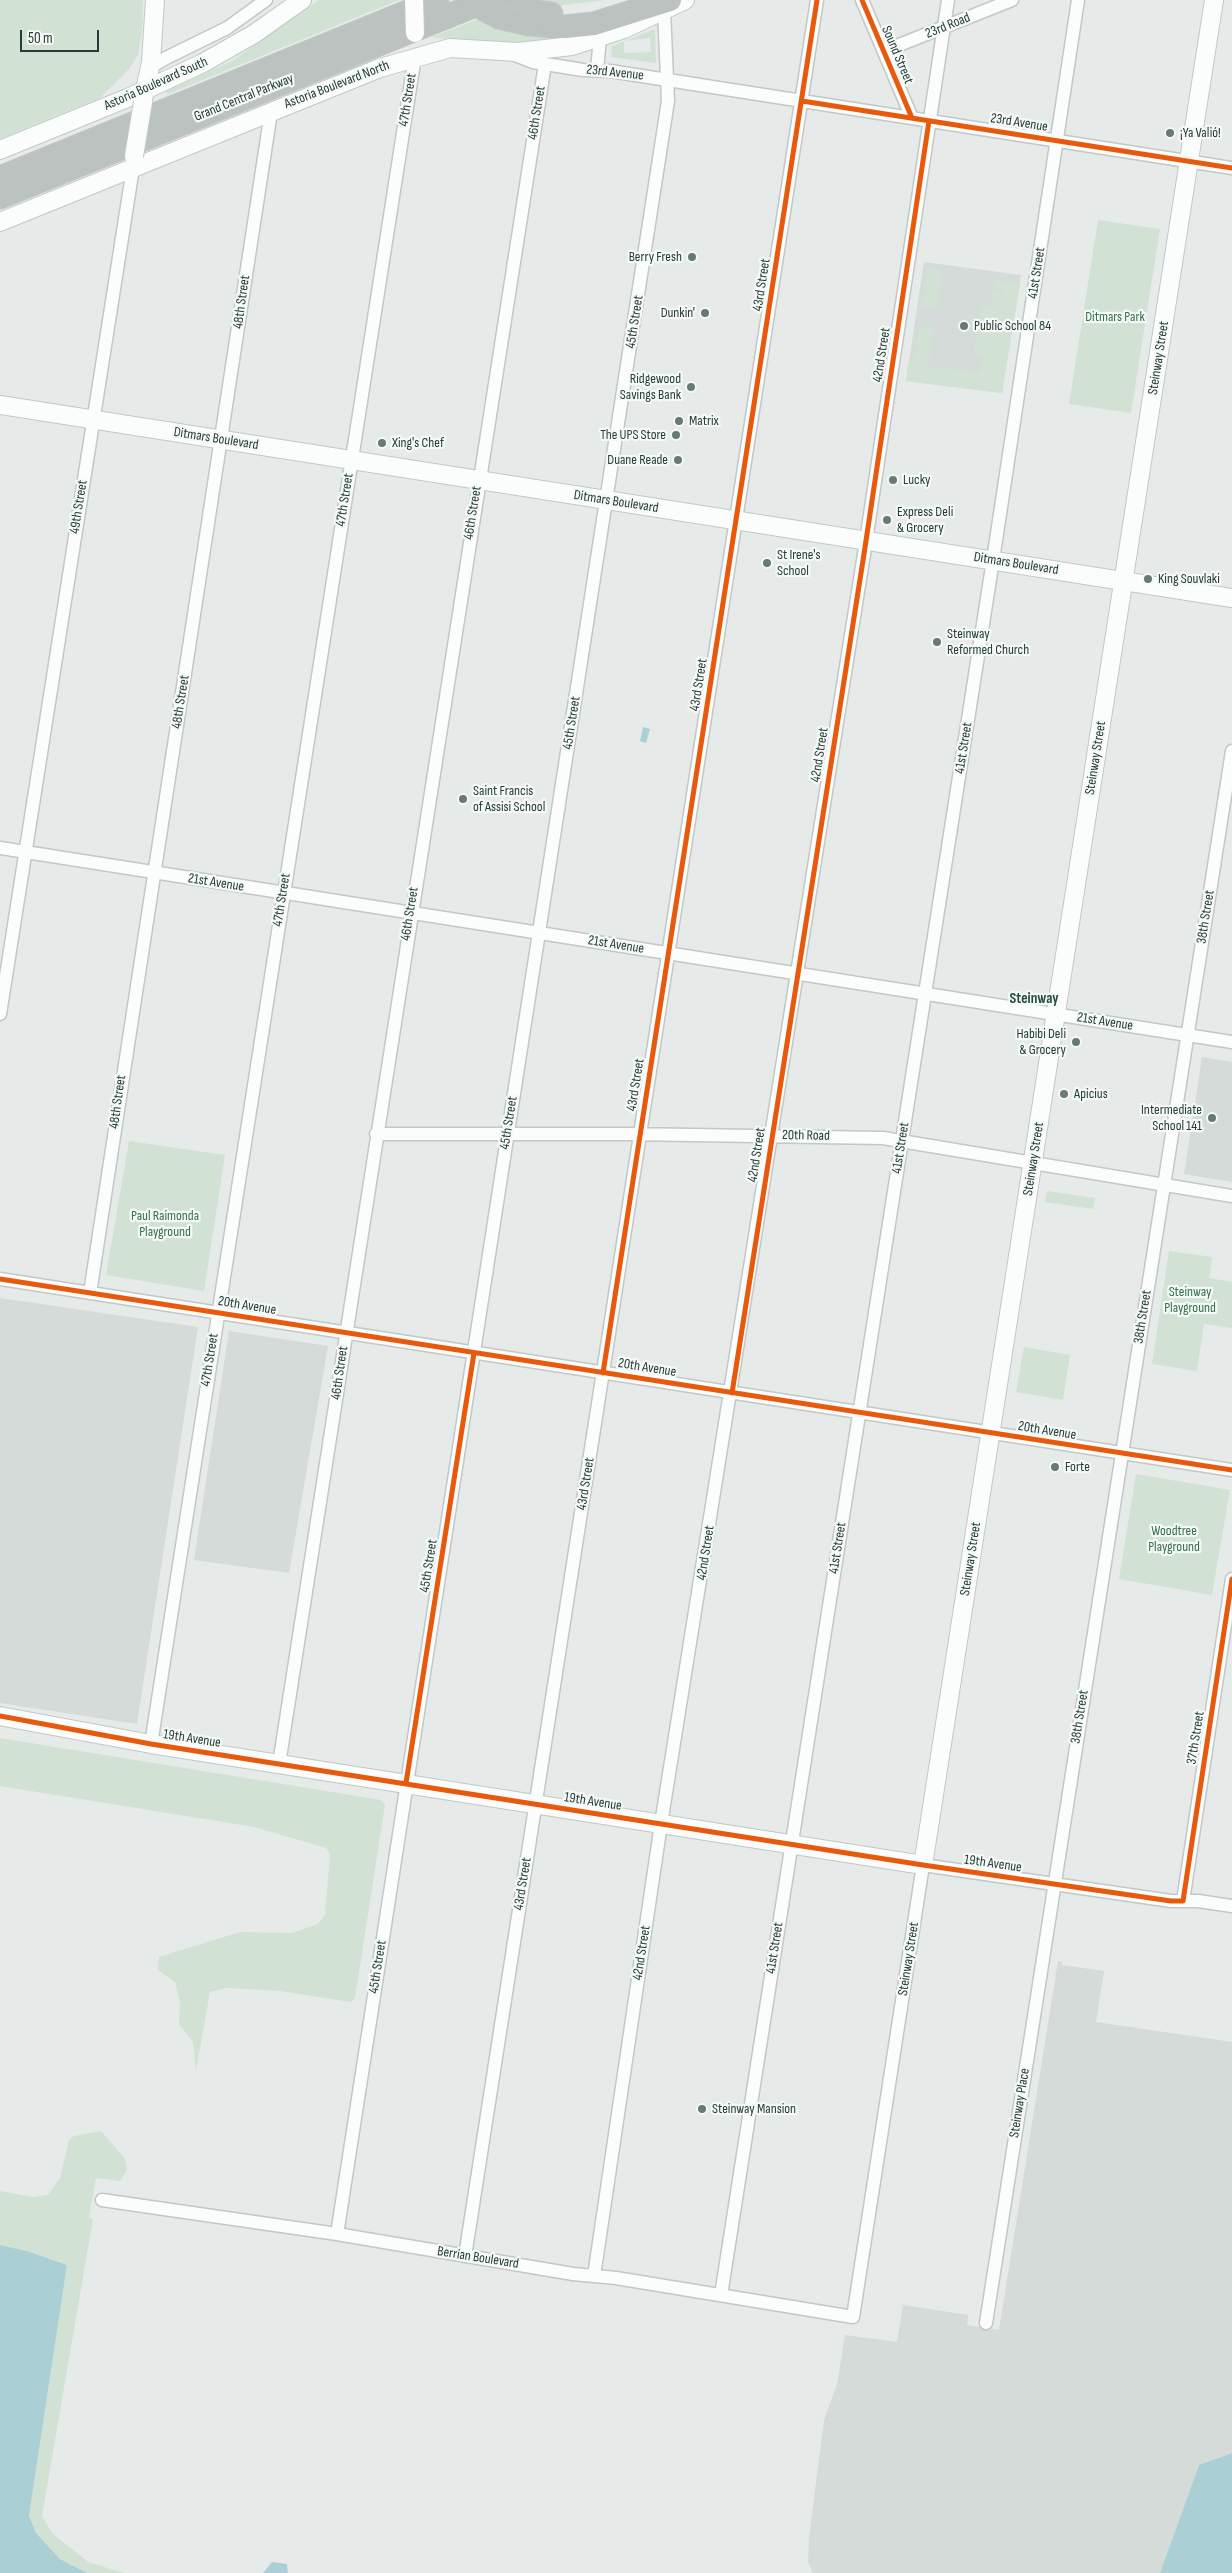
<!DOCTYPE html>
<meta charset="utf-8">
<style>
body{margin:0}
#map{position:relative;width:1232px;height:2573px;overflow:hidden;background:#e6eae8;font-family:"Sofia Sans Condensed",sans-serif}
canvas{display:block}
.scale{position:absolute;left:20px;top:30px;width:79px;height:22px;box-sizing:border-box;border:2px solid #253d36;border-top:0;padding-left:6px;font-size:15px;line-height:18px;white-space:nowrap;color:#253d36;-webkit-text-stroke:4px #f5f9f7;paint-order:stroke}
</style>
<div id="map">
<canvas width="1232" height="2573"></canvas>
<div class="scale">50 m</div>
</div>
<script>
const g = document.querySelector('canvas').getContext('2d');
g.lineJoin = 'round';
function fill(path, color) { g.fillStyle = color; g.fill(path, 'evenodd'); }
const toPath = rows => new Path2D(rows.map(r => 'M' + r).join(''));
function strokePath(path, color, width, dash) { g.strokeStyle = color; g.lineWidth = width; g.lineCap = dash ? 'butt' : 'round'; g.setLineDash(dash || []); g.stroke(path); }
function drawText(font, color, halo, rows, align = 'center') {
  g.font = font + ' "Sofia Sans Condensed",sans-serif'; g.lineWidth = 4.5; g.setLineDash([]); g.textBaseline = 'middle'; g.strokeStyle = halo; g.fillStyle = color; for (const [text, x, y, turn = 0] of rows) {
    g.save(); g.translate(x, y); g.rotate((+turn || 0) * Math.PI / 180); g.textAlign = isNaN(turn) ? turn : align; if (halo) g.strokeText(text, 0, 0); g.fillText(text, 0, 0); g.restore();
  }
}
const built = toPath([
 [924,262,1021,275,1002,393,906,381],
 [1202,1057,1232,1062,1232,1182,1184,1174],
 [0,1298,198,1327,137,1724,0,1703],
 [229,1331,328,1346,289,1573,194,1560],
 [1058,1961,1062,1962,1062,1965,1104,1971,1096,2022,1232,2042,1232,2453,1199,2465,1160,2573,813,2573,808,2562,809,2537,824,2420,837,2384,845,2335,897,2342,903,2305,968,2315,967,2325,999,2330]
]);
const green = toPath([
 [0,0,143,0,142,31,138,55,129,69,100,98,0,139],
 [319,0,399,0,168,94,166,91,232,61],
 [531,0,605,0,556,6,525,2],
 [479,19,584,36,515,45,431,37],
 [655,29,656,63,611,57,612,46],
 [650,38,651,52,624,53,624,41],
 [1098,220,1160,229,1131,413,1069,404],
 [927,269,943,271,937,309,921,307],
 [994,280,1020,284,1002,393,906,381,908,363,980,373,983,356,973,354,980,307,990,308,993,287,1000,294,1002,307,1002,291,994,285],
 [919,327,934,329,928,364,914,362],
 [129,1141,225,1155,204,1291,106,1275],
 [1047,1191,1095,1198,1093,1209,1045,1202],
 [1169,1251,1212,1257,1209,1278,1232,1282,1232,1328,1204,1324,1197,1371,1152,1364],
 [1024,1347,1070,1355,1063,1400,1016,1392],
 [1136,1474,1230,1490,1212,1595,1119,1579],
 [0,1738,381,1800,385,1805,355,1998,351,2002,280,1991,226,1988,210,1992,196,2071,193,2042,179,2024,180,2002,175,1982,158,1970,159,1957,240,1932,292,1933,318,1924,325,1915,330,1855,326,1848,254,1827,0,1786],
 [101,2131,125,2159,127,2170,120,2181,96,2178,89,2217,93,2219,42,2516,52,2533,88,2562,124,2573,87,2573,60,2559,36,2533,29,2516,67,2265,27,2251,0,2245,0,2191,32,2197,48,2195,60,2178,69,2140,74,2136]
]);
const water = toPath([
 [643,727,650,729,646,743,640,741],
 [0,2245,27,2251,67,2265,29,2516,36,2533,60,2559,87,2573,0,2573],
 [1232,2453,1232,2573,1160,2573,1199,2465],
 [272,2562,287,2564,288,2573,263,2573]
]);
const street = toPath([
 [862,0,912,118],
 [884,51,1012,0],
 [512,54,533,62,583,70,610,71,1232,168],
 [149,68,166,58,227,28,266,0],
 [597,70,600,38],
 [0,848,1232,1042],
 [0,1014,133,168],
 [376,1134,628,1134,883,1138,1232,1196],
 [0,1279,1232,1470],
 [90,1293,271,112],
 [151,1744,415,56],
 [279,1764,545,64],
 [1183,1901,1232,1579],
 [102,2200,337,2234,573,2274,616,2278,853,2317,923,1865,1171,1901,1198,1901,1232,1906],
 [337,2234,668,101,664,10],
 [465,2256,817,0],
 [594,2276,661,1824,864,554,948,0],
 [721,2295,993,560,1078,0],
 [986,2323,1232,751]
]);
const secondary = toPath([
 [143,99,151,62,155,0],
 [0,150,130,97,203,63,254,34,302,0],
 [0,222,380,68,450,48,518,52,572,46,624,29,685,0],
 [0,405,1232,598],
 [0,1716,151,1744,923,1865,1214,0]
]);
const highway = toPath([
 [494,0,519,10,551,14],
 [529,24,565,27,594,24,670,0],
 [0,178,437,0],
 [0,197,488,0]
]);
const secondaryBridge = toPath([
 [414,0,415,33],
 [134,156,143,102]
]);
const highwayBridge = toPath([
 [467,0,499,17,529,24]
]);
const cycleway = toPath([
 [862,0,912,118],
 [802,101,1232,168],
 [0,1279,1232,1470],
 [603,1373,817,0],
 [732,1393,864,554,929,121],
 [0,1716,151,1744,923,1865,1171,1901,1183,1901,1232,1579],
 [406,1783,474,1353]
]);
const markers = [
 [1170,133,5,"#697a74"],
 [692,257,5,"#697a74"],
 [705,313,5,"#697a74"],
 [964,326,5,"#697a74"],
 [691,387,5,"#697a74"],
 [679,421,5,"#697a74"],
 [676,435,5,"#697a74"],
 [382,443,5,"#697a74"],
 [678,460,5,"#697a74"],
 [893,480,5,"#697a74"],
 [887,520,5,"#697a74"],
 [767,563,5,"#697a74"],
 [1148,579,5,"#697a74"],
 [937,642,5,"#697a74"],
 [463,799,5,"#697a74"],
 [1076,1042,5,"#697a74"],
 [1064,1094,5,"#697a74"],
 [1212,1118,5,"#697a74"],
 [1055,1467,5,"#697a74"],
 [702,2109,5,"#697a74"]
];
const streetNames = [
 ["23rd Road",948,26,-22],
 ["Sound Street",897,55,67],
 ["23rd Avenue",615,73,6],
 ["Astoria Boulevard South",156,84,-24],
 ["Astoria Boulevard North",337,85,-21],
 ["Grand Central Parkway",244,98,-22],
 ["47th Street",408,100,-81],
 ["46th Street",537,113,-81],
 ["23rd Avenue",1019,123,9],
 ["41st Street",1037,273,-81],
 ["43rd Street",762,285,-81],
 ["48th Street",242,302,-82],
 ["45th Street",635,322,-81],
 ["42nd Street",882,355,-81],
 ["Steinway Street",1159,358,-81],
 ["Ditmars Boulevard",216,439,9],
 ["47th Street",345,500,-81],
 ["Ditmars Boulevard",616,502,9],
 ["49th Street",79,507,-81],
 ["46th Street",473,513,-81],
 ["Ditmars Boulevard",1016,564,9],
 ["43rd Street",699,685,-81],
 ["48th Street",181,702,-81],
 ["45th Street",572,723,-81],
 ["41st Street",964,748,-81],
 ["42nd Street",820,755,-81],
 ["Steinway Street",1096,758,-81],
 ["21st Avenue",216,883,9],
 ["47th Street",282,900,-81],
 ["46th Street",410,914,-81],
 ["38th Street",1206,917,-81],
 ["21st Avenue",616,945,9],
 ["21st Avenue",1105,1022,9],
 ["43rd Street",636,1085,-81],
 ["48th Street",118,1102,-82],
 ["45th Street",509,1123,-81],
 ["20th Road",806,1136,1],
 ["41st Street",901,1148,-81],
 ["42nd Street",757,1155,-81],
 ["Steinway Street",1034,1159,-81],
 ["20th Avenue",247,1306,9],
 ["38th Street",1143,1317,-81],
 ["47th Street",210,1360,-81],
 ["20th Avenue",647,1368,9],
 ["46th Street",340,1373,-82],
 ["20th Avenue",1047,1431,9],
 ["43rd Street",586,1484,-81],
 ["41st Street",838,1548,-81],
 ["42nd Street",706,1553,-81],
 ["Steinway Street",971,1559,-81],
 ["45th Street",429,1566,-81],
 ["38th Street",1080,1717,-81],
 ["37th Street",1196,1738,-81],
 ["19th Avenue",192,1739,9],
 ["19th Avenue",593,1802,9],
 ["19th Avenue",993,1864,8],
 ["43rd Street",523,1884,-81],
 ["41st Street",775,1948,-81],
 ["42nd Street",642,1953,-81],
 ["Steinway Street",909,1959,-81],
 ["45th Street",378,1967,-81],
 ["Steinway Place",1020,2103,-81],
 ["Berrian Boulevard",478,2258,9]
];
const poiNames = [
 ["¡Ya Valió!",1180,133],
 ["Berry Fresh",682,257,"right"],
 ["Dunkin'",695,313,"right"],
 ["Public School 84",974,326],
 ["Ridgewood",681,379,"right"],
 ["Savings Bank",681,395,"right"],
 ["Matrix",689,421],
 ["The UPS Store",666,435,"right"],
 ["Xing's Chef",392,443],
 ["Duane Reade",668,460,"right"],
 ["Lucky",903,480],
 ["Express Deli",897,512],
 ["& Grocery",897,528],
 ["St Irene's",777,555],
 ["School",777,571],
 ["King Souvlaki",1158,579],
 ["Steinway",947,634],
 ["Reformed Church",947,650],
 ["Saint Francis",473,791],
 ["of Assisi School",473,807],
 ["Habibi Deli",1066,1034,"right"],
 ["& Grocery",1066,1050,"right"],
 ["Apicius",1074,1094],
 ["Intermediate",1202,1110,"right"],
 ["School 141",1202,1126,"right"],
 ["Forte",1065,1467],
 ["Steinway Mansion",712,2109]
];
const parkNames = [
 ["Ditmars Park",1115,317],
 ["Paul Raimonda",165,1216],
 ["Playground",165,1232],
 ["Steinway",1190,1292],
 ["Playground",1190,1308],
 ["Woodtree",1174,1531],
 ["Playground",1174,1547]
];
const neighbourhoodNames = [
 ["Steinway",1034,999]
];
fill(built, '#d4dbd8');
fill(green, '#d1e2d5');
fill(water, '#aad0d5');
strokePath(street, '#c3c7c5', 15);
strokePath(secondary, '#c2c8c5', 20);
strokePath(highway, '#bec6c3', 25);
strokePath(street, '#fbfcfc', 12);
strokePath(secondary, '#fbfcfc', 18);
strokePath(highway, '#bcc2c0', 22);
strokePath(secondaryBridge, '#c2c8c5', 20, []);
strokePath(highwayBridge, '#bec6c3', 25, []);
strokePath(secondaryBridge, '#fbfcfc', 18);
strokePath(highwayBridge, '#bcc2c0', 22);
strokePath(cycleway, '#e8590c', 5);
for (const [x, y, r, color] of markers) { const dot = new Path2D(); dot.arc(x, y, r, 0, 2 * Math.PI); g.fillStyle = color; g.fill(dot); strokePath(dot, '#f5f9f7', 2); }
drawText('14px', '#253d36', '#f5f9f7', streetNames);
drawText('14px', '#253d36', '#f5f9f7', poiNames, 'left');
drawText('14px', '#327049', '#f5f9f7', parkNames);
drawText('bold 15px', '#224d42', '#f5f9f7', neighbourhoodNames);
</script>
